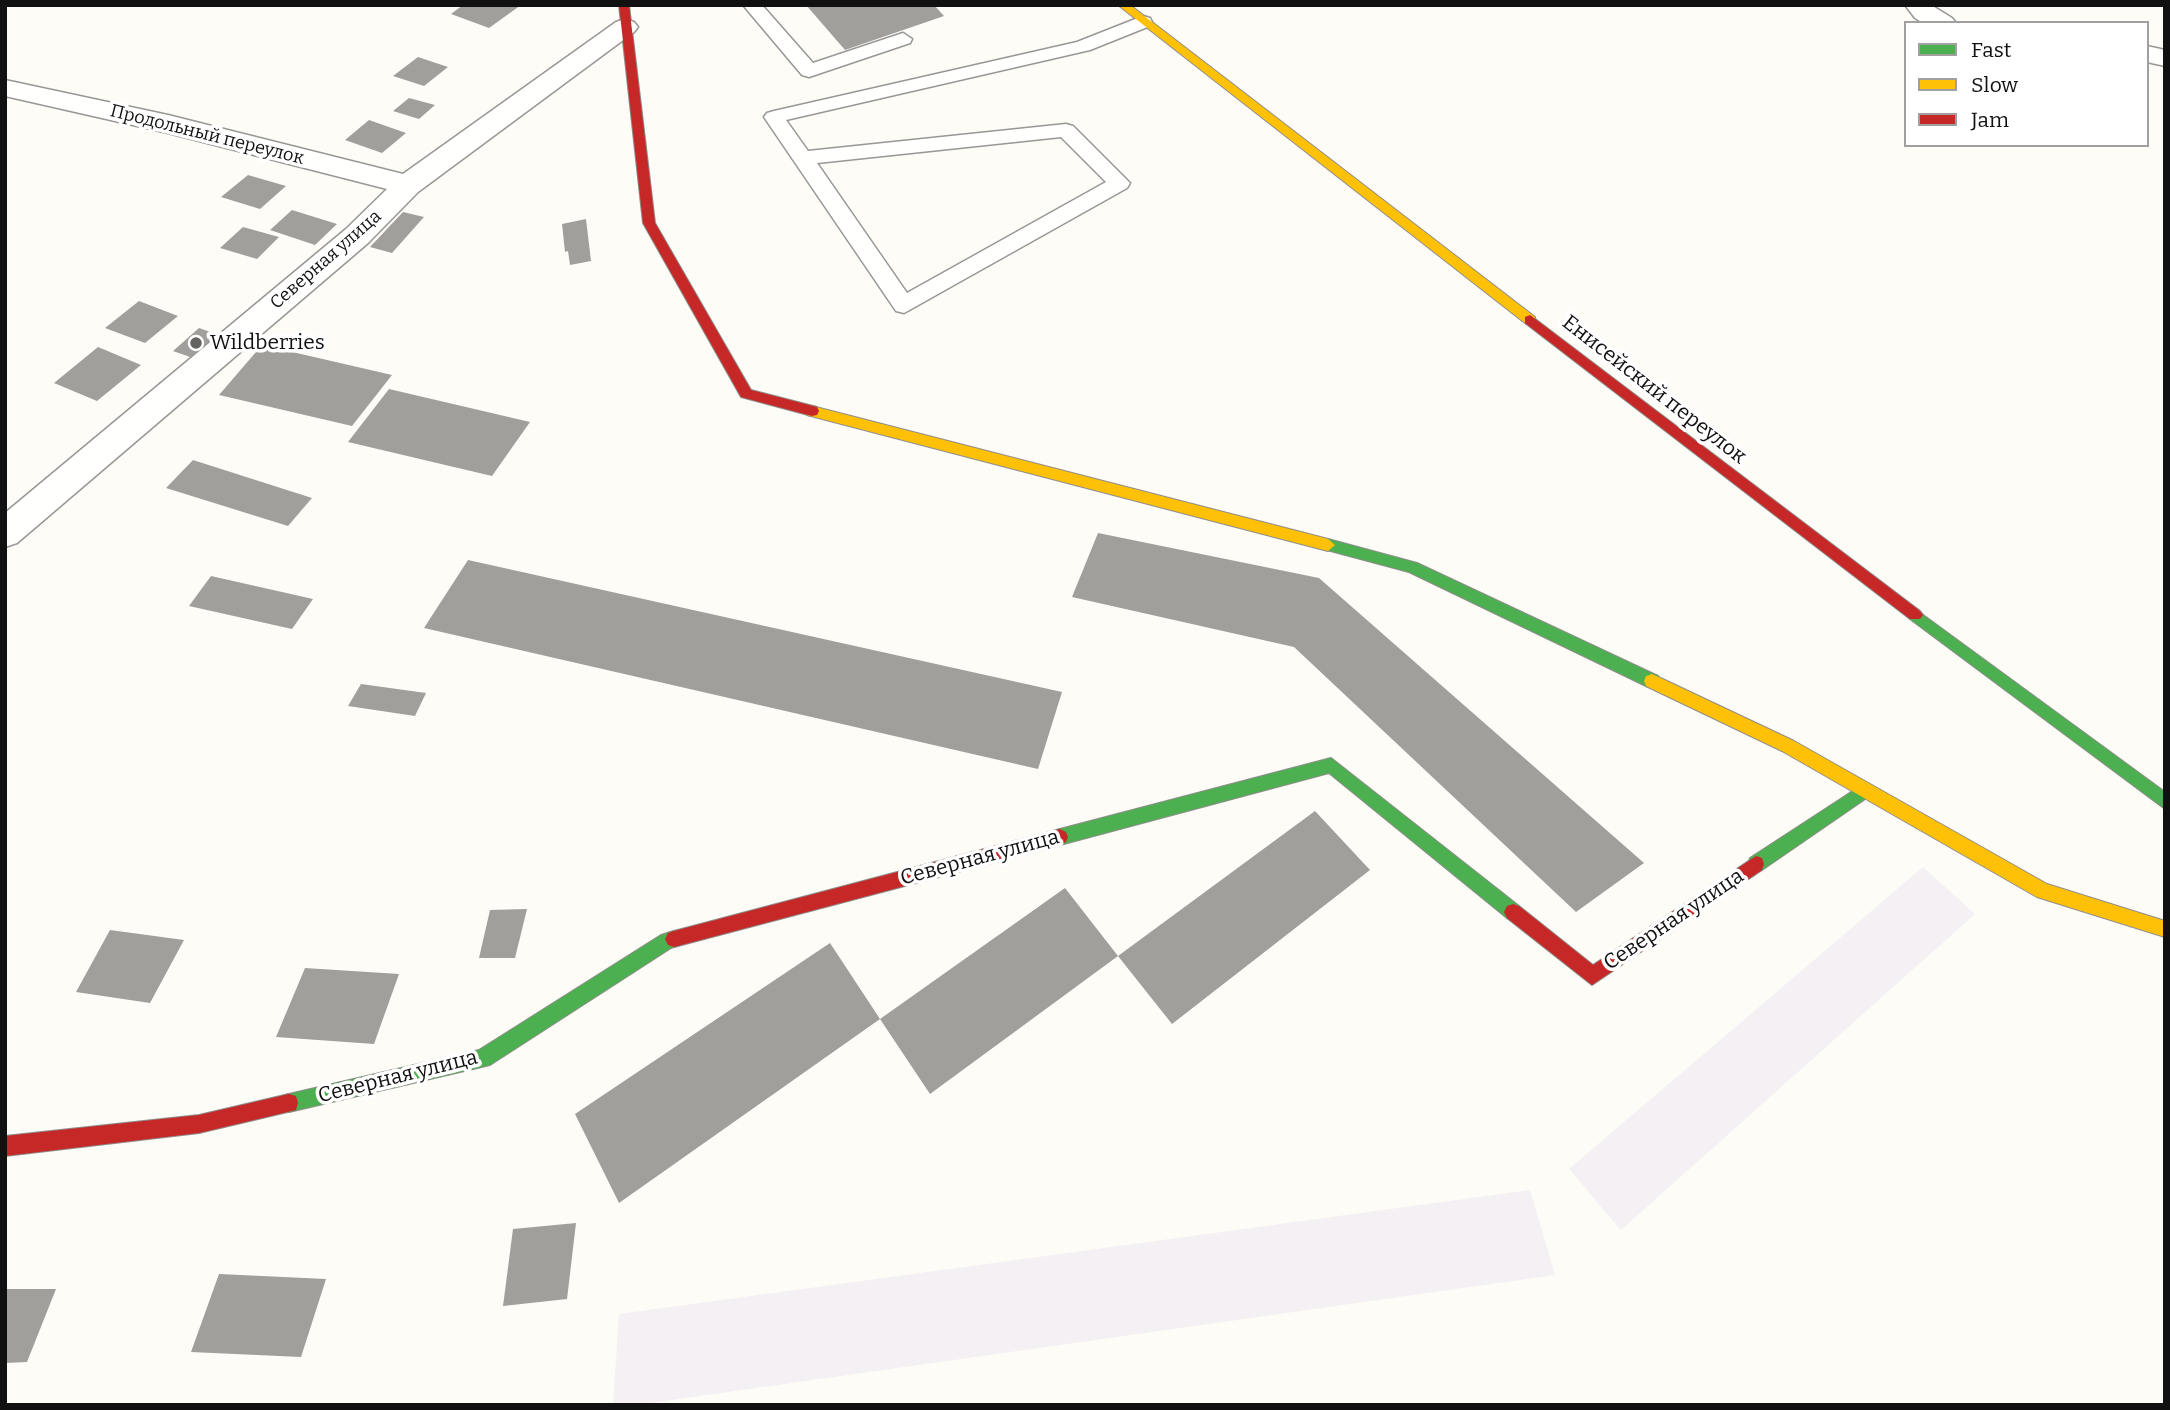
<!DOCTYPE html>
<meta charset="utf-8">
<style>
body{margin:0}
#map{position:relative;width:2170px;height:1410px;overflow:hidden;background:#fdfcf7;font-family:Bitter,serif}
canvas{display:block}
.frame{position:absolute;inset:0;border:7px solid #111;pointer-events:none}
.legend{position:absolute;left:1904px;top:21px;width:245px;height:126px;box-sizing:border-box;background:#fff;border:2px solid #a0a0a0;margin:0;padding:9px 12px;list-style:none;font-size:21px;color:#111}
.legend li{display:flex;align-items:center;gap:14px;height:35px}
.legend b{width:35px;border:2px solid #a0a0a0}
</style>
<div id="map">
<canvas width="2170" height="1410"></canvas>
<div class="frame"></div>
<ul class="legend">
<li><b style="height:9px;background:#4caf50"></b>Fast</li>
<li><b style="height:9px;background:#ffc107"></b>Slow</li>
<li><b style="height:9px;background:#c62828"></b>Jam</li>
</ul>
</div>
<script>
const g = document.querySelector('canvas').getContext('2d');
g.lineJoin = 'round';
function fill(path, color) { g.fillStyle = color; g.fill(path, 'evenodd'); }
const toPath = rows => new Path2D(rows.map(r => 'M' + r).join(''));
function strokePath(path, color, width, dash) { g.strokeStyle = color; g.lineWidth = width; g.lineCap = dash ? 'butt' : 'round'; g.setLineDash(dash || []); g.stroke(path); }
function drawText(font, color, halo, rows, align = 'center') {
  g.font = font + ' Bitter,serif'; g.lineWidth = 7; g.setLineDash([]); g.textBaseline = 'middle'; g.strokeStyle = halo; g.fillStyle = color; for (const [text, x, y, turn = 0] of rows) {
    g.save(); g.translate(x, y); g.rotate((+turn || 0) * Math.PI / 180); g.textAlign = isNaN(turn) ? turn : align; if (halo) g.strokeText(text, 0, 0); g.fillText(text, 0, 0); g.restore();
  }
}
const industrial = toPath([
 [1923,867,1975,914,1621,1230,1569,1169],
 [1530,1190,1555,1275,636,1405,613,1405,619,1314]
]);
const building = toPath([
 [463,5,521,5,489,28,451,14],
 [806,5,934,5,944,16,845,50],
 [418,57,448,67,424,86,393,76],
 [409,98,435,105,419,119,393,111],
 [369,120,406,133,382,153,345,140],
 [248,175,286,186,260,209,221,197],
 [292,210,337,224,315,245,270,230],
 [403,212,424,217,392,253,370,247],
 [586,219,591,261,570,265,568,251,565,252,562,224],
 [243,227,279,237,257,259,220,248],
 [139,301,178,316,145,343,105,328],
 [199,328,219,335,193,358,173,351],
 [262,345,392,375,352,426,219,395],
 [98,347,141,365,97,401,54,383],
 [389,389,530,422,492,476,348,442],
 [193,460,312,498,288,526,166,488],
 [1098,533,1319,578,1644,863,1576,912,1294,647,1072,597],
 [468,560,1062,692,1038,769,424,628],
 [211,576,313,599,292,629,189,606],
 [361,684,426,693,415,716,348,706],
 [1315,811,1370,870,1172,1024,1118,956],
 [1065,888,1118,956,930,1094,880,1019],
 [527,909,515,958,479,958,490,910],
 [110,930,184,940,150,1003,76,992],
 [830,943,880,1019,619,1203,575,1114],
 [305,968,399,974,374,1044,276,1037],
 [576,1223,567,1299,503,1306,513,1229],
 [219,1274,326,1279,301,1357,191,1352],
 [5,1289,56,1289,27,1362,5,1363]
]);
const lane = toPath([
 [743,5,762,5,813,63,903,33,912,39,910,43,809,77,802,75,743,5],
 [1143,16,1150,18,1152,22,1150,26,1090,50,786,120,808,151,1066,124,1073,126,1130,183,1127,188,904,313,896,311,764,117,767,113,774,111,1077,42,1143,16],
 [1061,137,1106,182,907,293,817,163,1061,137]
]);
const street = toPath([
 [1905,5,1931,5,1952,18,1956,23,1923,23,1915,18,1905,5],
 [625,19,634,22,638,27,634,32,418,192,368,243,17,543,5,547,5,513,346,229,387,189,168,133,5,96,5,80,168,115,403,174,616,22,625,19],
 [2147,46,2165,50,2165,66,2147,62,2147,46]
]);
const fast = toPath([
 [1328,539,1417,563,1658,676,1660,681,1658,686,1652,688,1646,686,1409,572,1323,549,1321,545,1323,541,1328,539],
 [1915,609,2165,792,2165,809,1910,619,1907,615,1910,611,1915,609],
 [1331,758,1519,906,1522,912,1519,918,1513,920,1507,918,1329,773,1060,845,1054,842,1052,837,1054,832,1060,829,1331,758],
 [1865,783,1871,785,1873,790,1871,795,1762,870,1756,872,1750,870,1748,864,1750,858,1865,783],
 [674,931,680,933,683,939,680,945,671,948,490,1065,289,1112,282,1110,280,1103,282,1096,289,1094,479,1050,661,935,674,931]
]);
const slow = toPath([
 [1118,5,1130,5,1535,317,1535,323,1525,323,1118,5],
 [812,406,1328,539,1335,545,1328,551,807,415,805,411,807,407,812,406],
 [1652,674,1794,741,2047,884,2165,921,2165,937,2037,897,1782,751,1646,686,1644,681,1646,676,1652,674]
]);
const jam = toPath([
 [619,5,629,5,655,223,751,390,817,407,819,411,817,415,812,416,741,397,643,223,619,5],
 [1530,315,1920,611,1923,615,1920,619,1910,619,1525,323,1525,317,1530,315],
 [1060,829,1066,832,1068,837,1066,842,1060,845,674,947,668,945,665,939,668,933,674,931,1060,829],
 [1756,856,1762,858,1764,864,1762,870,1592,985,1507,918,1504,912,1507,906,1513,904,1519,906,1593,965,1756,856],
 [289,1094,296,1096,298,1103,296,1110,199,1133,5,1156,5,1136,199,1115,289,1094]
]);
const markers = [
 [196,343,7,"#646362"]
];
const farStreetnames = [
 ["Продольный переулок",207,135,14],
 ["Северная улица",326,260,-41]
];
const poiNames = [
 ["Wildberries",210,343]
];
const streetNames = [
 ["Енисейский переулок",1654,390,38],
 ["Северная улица",980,858,-15],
 ["Северная улица",1674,920,-34],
 ["Северная улица",398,1077,-14]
];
fill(industrial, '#f5f0f3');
fill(building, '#a19f9c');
strokePath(lane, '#979795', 3);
strokePath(street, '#979795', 3);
strokePath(fast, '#8e8d8b', 2);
strokePath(slow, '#8e8d8b', 2);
strokePath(jam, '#8e8d8b', 2);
fill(lane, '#fffffe');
fill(street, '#fffffe');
fill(fast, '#4caf50');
fill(slow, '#ffc107');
fill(jam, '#c62828');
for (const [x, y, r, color] of markers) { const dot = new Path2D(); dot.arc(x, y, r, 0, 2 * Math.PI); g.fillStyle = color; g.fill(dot); strokePath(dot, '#fff', 2.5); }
drawText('18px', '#111', '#fff', farStreetnames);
drawText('21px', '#111', '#fff', poiNames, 'left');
drawText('21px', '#111', '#fff', streetNames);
</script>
